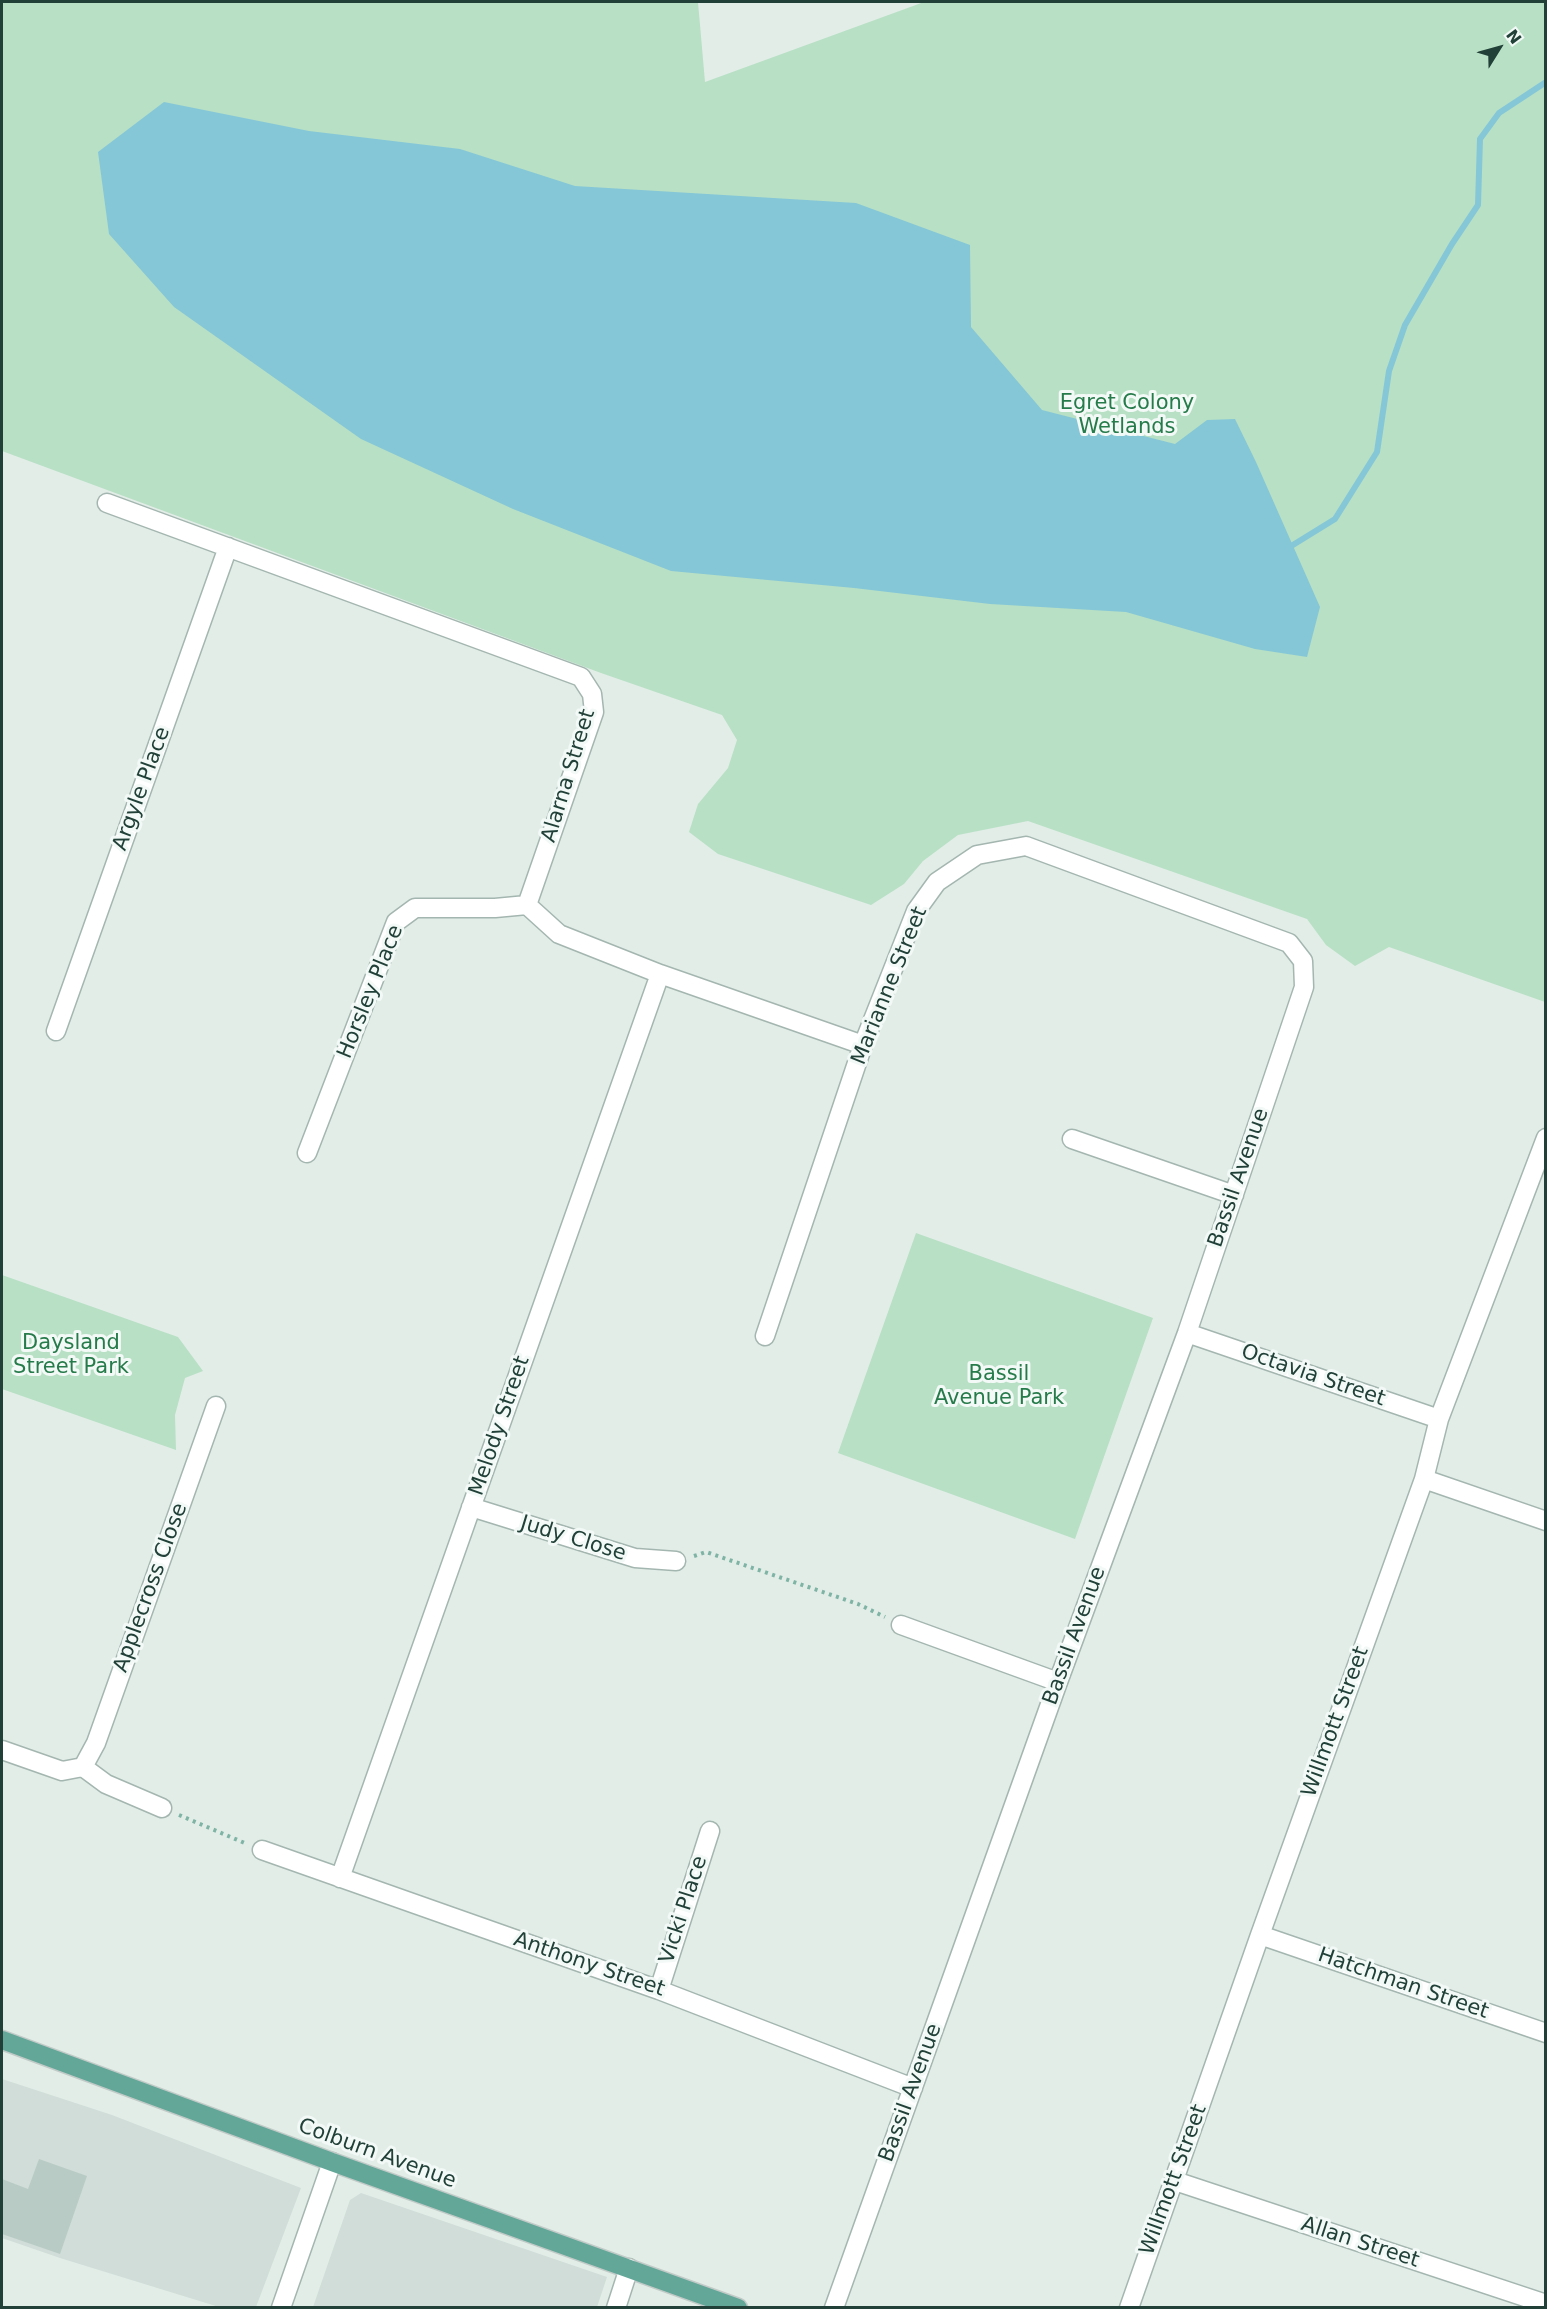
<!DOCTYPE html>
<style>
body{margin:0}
#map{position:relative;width:1547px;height:2309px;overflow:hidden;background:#e2ede8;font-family:"DejaVu Sans",sans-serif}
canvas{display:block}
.frame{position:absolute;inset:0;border:3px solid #204038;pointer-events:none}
.north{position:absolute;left:1469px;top:18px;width:60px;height:60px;-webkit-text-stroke:4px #f2f9f6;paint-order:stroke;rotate:53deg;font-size:16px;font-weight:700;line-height:24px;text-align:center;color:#204038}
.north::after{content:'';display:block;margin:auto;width:21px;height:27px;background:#204038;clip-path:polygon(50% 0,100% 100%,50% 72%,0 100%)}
</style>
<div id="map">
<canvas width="1547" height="2309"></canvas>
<div class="frame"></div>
<div class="north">N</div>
</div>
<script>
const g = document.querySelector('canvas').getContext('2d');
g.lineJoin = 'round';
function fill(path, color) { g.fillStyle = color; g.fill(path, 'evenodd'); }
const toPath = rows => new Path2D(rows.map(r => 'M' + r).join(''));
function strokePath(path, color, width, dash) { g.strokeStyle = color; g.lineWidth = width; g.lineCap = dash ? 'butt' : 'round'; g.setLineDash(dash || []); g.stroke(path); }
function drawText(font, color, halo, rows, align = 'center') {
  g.font = font + ' "DejaVu Sans",sans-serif'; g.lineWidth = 6; g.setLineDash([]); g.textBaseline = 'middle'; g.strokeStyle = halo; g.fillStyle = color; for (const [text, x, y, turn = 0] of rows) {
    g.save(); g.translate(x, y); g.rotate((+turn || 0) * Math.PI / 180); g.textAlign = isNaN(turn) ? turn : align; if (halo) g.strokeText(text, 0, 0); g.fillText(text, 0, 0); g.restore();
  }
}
const built = toPath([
 [2,2079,112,2115,301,2188,256,2307,219,2307,60,2258,2,2238],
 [361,2193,607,2277,597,2307,313,2307,350,2200]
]);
const green = toPath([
 [2,2,698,2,705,82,924,2,1545,2,1545,1002,1389,947,1355,966,1326,945,1307,919,1028,821,958,835,923,861,904,884,871,905,718,854,689,832,698,804,728,768,737,740,722,715,601,673,2,451],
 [916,1233,1153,1318,1075,1539,838,1453],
 [2,1275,178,1337,203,1371,185,1378,175,1415,176,1450,2,1389]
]);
const water = toPath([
 [164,102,309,131,460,149,575,186,856,203,970,245,971,327,1042,410,1175,444,1207,420,1235,419,1256,462,1320,607,1307,657,1255,649,1126,612,990,604,854,588,671,571,513,509,361,439,174,307,109,234,98,152]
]);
const stream = toPath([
 [1288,548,1335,519,1377,452,1389,371,1405,325,1452,244,1478,205,1480,139,1499,113,1546,82]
]);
const building = toPath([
 [39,2159,87,2176,60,2254,2,2234,2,2179,28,2189]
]);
const path = toPath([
 [694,1556,706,1552,858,1604,885,1617],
 [179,1815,247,1844]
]);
const minor = toPath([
 [107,503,581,677,592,694,594,712,527,905,559,934,660,974,863,1045],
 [56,1031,228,547],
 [1072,1139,1234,1195],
 [307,1153,396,922,415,908,495,908,527,905],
 [1187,1333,1439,1419],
 [765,1336,863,1045,916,911,937,882,977,855,1026,846,1289,943,1303,961,1304,987,1187,1333,1058,1682,834,2308],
 [1424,1479,1546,1521],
 [471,1507,635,1558,676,1561],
 [901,1625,1058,1682],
 [2,1750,62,1771,83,1767,106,1784,162,1808],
 [83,1767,96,1743,216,1406],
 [262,1850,659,1990,913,2088],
 [340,1878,660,974],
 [1260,1935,1546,2033],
 [659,1990,710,1831],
 [1175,2181,1546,2304],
 [281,2308,332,2162],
 [616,2308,629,2268],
 [1129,2308,1260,1935,1424,1479,1439,1419,1546,1138]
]);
const major = toPath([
 [2,2040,332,2162,738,2308]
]);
const parkNames = [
 ["Egret Colony",1127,404],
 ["Wetlands",1127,428],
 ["Daysland",71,1344],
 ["Street Park",71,1368],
 ["Bassil",999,1375],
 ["Avenue Park",999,1399]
];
const streetNames = [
 ["Alarna Street",569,776,-73],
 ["Argyle Place",142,789,-70],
 ["Marianne Street",890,986,-68],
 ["Horsley Place",371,992,-68],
 ["Bassil Avenue",1239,1178,-71],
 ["Octavia Street",1313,1376,19],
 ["Melody Street",500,1426,-71],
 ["Judy Close",573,1539,17],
 ["Applecross Close",151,1588,-70],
 ["Bassil Avenue",1075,1636,-70],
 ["Willmott Street",1336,1722,-70],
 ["Vicki Place",684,1910,-72],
 ["Anthony Street",589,1965,19],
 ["Hatchman Street",1403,1984,19],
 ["Bassil Avenue",911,2093,-70],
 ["Colburn Avenue",377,2154,20],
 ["Willmott Street",1174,2180,-70],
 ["Allan Street",1360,2243,18]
];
fill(built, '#d0ddd8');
fill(green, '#b8e0c5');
fill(water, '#85c7d7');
strokePath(stream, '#85c7d7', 6);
fill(building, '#b9cbc5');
strokePath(minor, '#a4b6b0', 21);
strokePath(major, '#c1cac7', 21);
strokePath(path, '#7fb4a5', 4, [3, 4.5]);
strokePath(minor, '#fff', 18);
strokePath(major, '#62a798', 18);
drawText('21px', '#267b4a', '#f2f9f6', parkNames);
drawText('21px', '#204038', '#f2f9f6', streetNames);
</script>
